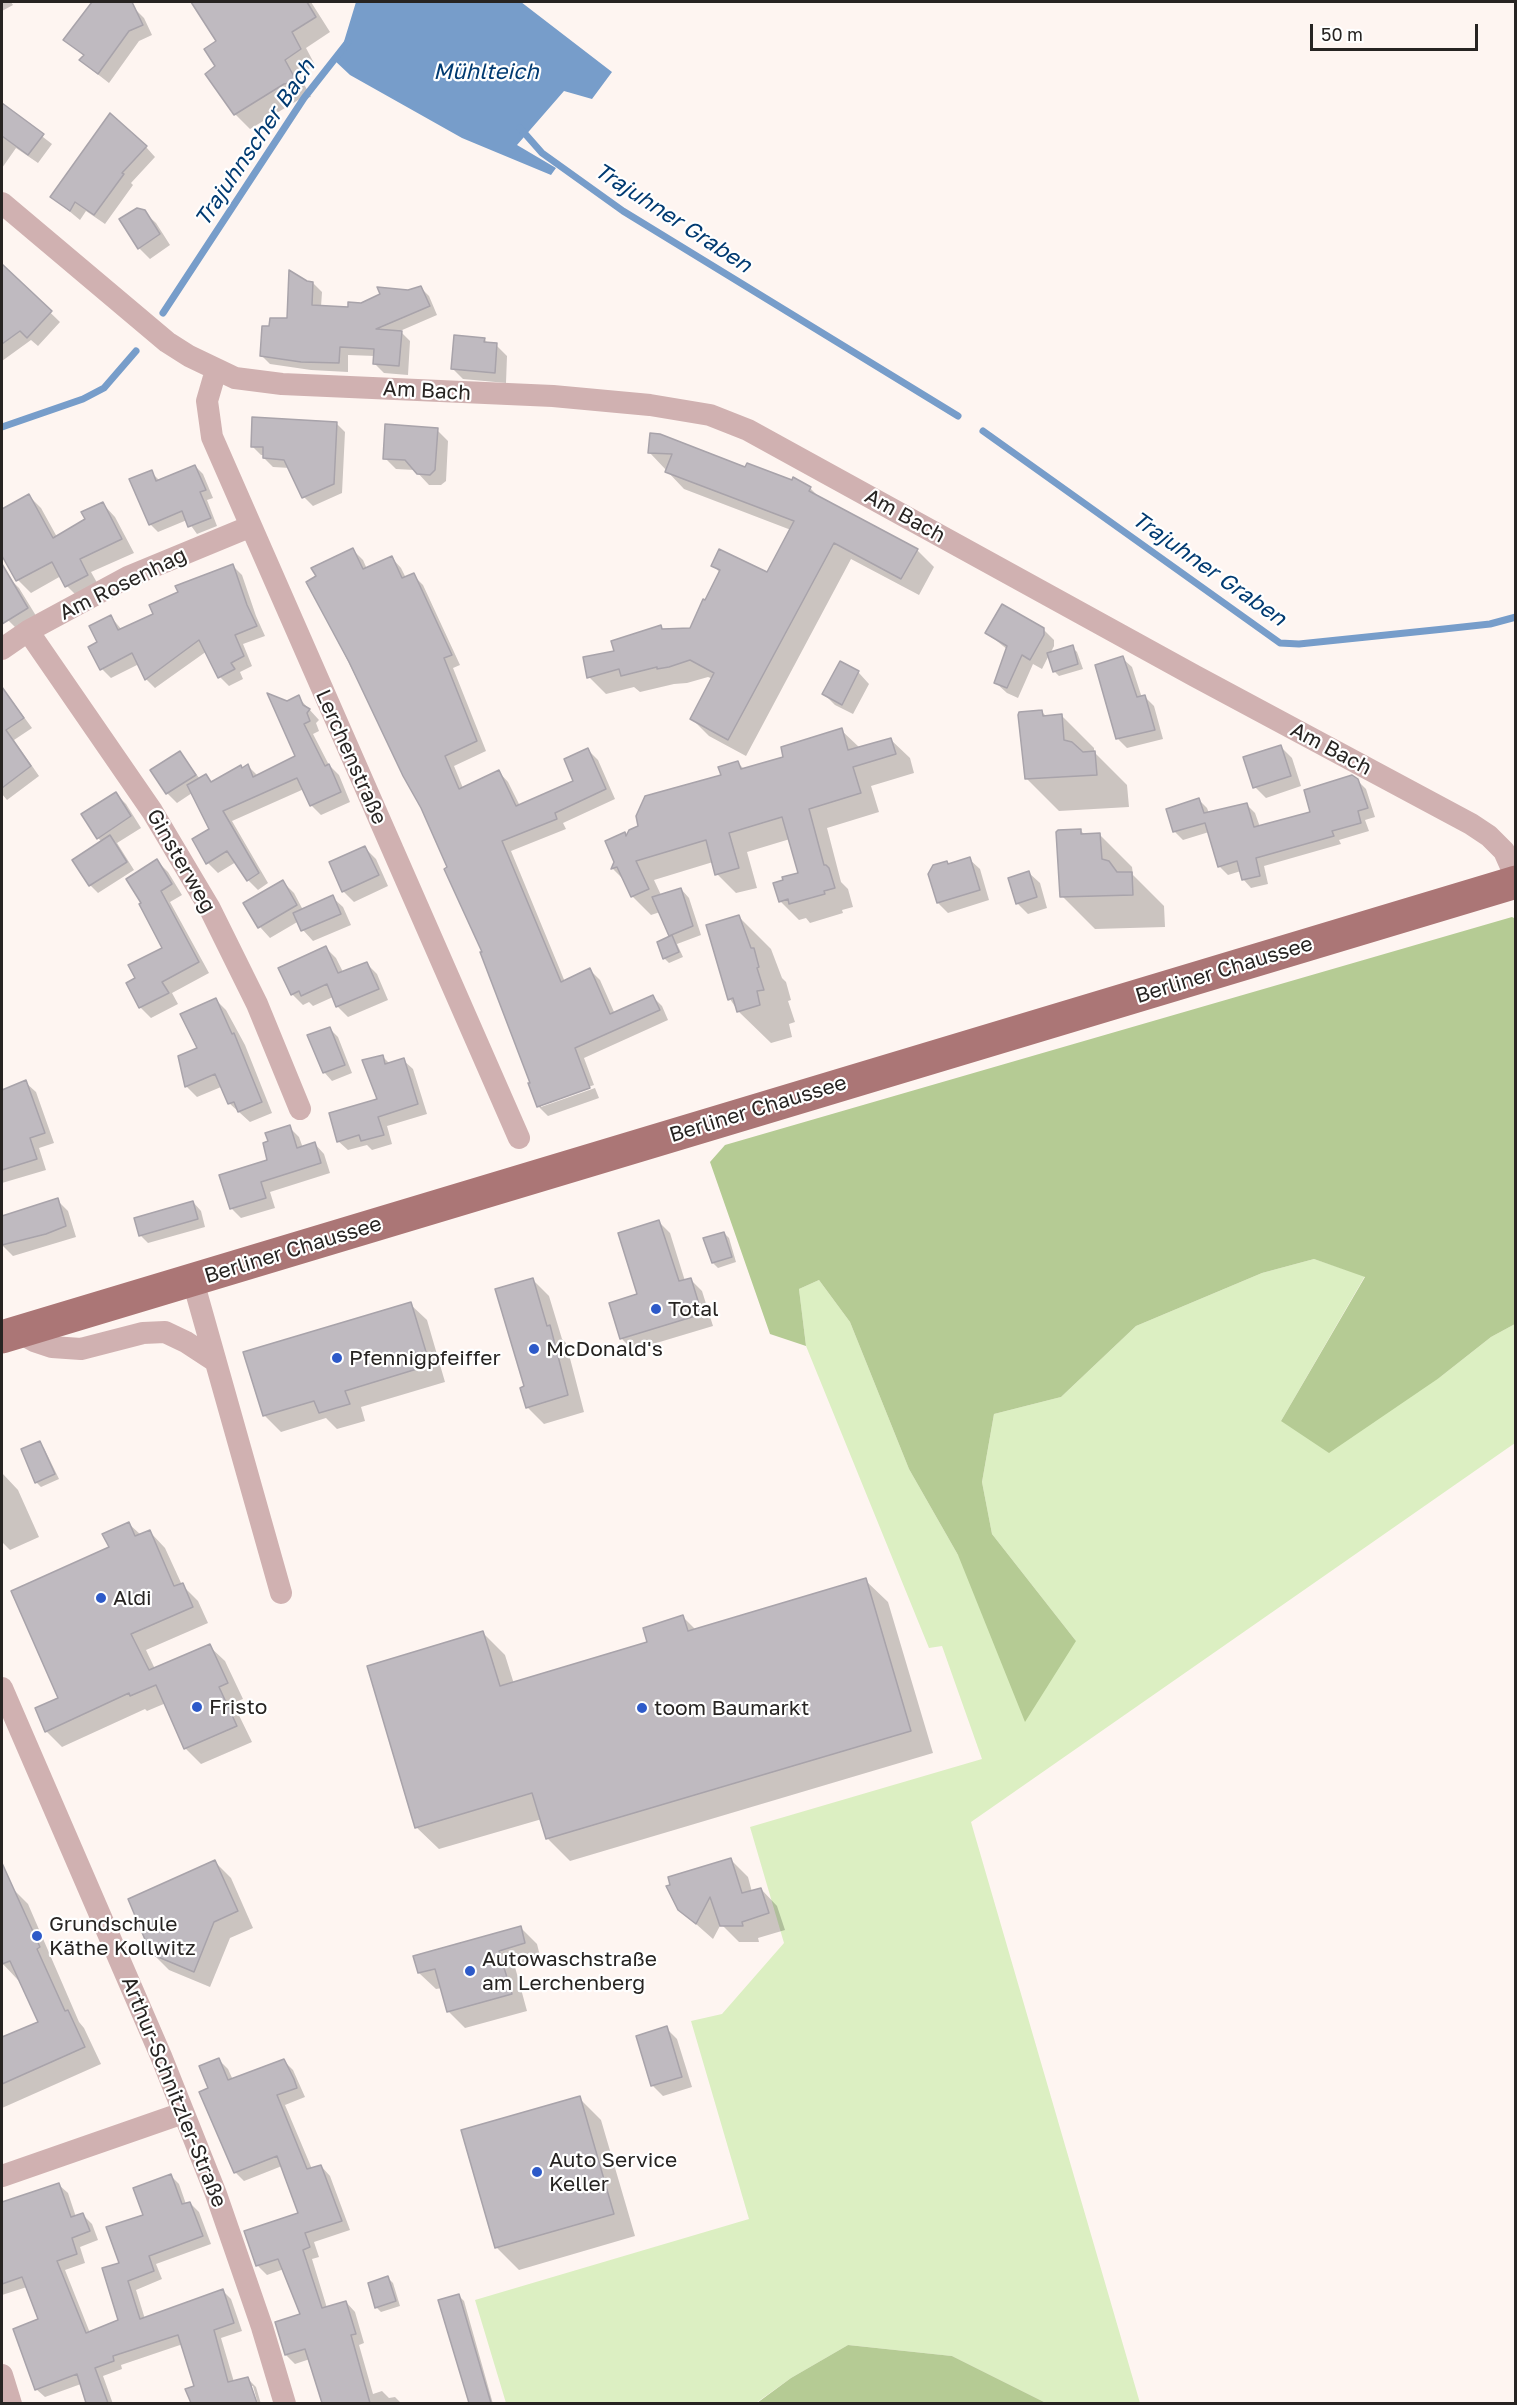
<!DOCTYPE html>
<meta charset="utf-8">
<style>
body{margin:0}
#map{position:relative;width:1517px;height:2405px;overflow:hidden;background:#fef5f1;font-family:"Golos Text",sans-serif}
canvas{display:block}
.frame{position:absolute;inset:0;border:3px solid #272422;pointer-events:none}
.scale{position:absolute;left:1310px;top:24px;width:168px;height:27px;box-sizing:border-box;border:3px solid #272422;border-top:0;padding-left:8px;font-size:18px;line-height:21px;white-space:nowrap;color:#272422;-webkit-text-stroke:4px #fff;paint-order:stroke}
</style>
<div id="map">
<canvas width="1517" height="2405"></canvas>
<div class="frame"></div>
<div class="scale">50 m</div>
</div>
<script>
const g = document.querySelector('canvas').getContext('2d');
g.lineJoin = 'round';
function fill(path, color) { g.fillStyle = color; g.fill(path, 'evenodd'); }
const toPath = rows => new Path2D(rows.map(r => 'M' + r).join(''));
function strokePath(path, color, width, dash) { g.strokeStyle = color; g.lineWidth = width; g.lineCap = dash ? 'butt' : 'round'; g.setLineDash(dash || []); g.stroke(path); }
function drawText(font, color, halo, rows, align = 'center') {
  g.font = font + ' "Golos Text",sans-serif'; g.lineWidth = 4.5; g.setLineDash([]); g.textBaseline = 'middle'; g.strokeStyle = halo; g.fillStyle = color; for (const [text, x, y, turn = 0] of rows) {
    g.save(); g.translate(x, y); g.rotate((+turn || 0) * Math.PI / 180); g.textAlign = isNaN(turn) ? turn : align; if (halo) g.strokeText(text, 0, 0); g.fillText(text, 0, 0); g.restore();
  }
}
const green = toPath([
 [1314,1259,1365,1276,1281,1421,1439,1378,1491,1337,1515,1324,1515,1443,971,1822,1140,2403,1046,2403,952,2356,848,2345,791,2378,756,2403,506,2403,475,2300,749,2219,691,2021,722,2014,784,1943,750,1827,982,1759,942,1646,929,1648,806,1346,799,1289,819,1280,850,1322,909,1469,958,1555,1076,1641,992,1534,982,1482,994,1414,1061,1397,1136,1326,1262,1273]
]);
const forest = toPath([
 [1512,917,1516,919,1515,1324,1491,1337,1439,1378,1329,1453,1281,1421,1365,1277,1314,1259,1262,1273,1136,1326,1061,1397,994,1414,982,1482,992,1534,1076,1641,1025,1722,958,1555,909,1469,850,1322,819,1280,799,1289,806,1346,770,1334,710,1162,725,1145],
 [848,2345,952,2356,1046,2403,757,2403,791,2378]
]);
const water = toPath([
 [356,2,521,2,612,72,592,99,564,91,517,145,556,168,551,175,462,138,350,75,333,59,342,48]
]);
const shadow = toPath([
 [2,2,11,2,13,5,2,11],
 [98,2,120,2,131,10,134,8,144,18,152,35,139,41,109,83,91,69,81,60,84,56,65,40],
 [193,2,239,2,241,5,247,2,311,2,330,32,306,48,315,65,299,75,311,97,300,99,250,129,235,114,217,67,218,42],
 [3,106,52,144,38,163,16,148,2,168,2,109],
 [146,147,155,157,131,183,133,185,105,224,86,211,80,220,52,197],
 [144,212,156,223,170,245,150,259,139,248,121,219],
 [2,266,60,322,38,346,31,340,2,361],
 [306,283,313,283,322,292,321,307,349,309,420,287,429,296,437,315,400,331,410,341,408,375,384,373,375,364,375,356,348,355,348,372,311,370,270,364,261,355,271,328,289,320],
 [484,339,489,344,496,345,507,356,506,383,463,379,452,368],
 [336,423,345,432,342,493,313,506,304,497,290,468,273,467,264,458,264,455,261,455,252,446],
 [437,430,448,441,446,481,441,485,429,485,415,470,396,469,385,458],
 [651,435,746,469,810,488,821,499,917,550,934,567,919,595,851,559,746,756,709,736,692,719,713,679,708,677,687,683,674,684,640,692,634,687,606,694,589,677,616,652,661,627,664,631,690,630,720,573,713,565,768,574,791,530,684,489,650,453],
 [195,466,203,474,213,498,207,500,217,526,197,534,187,520,158,532,150,524,151,472,160,481],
 [29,496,41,508,57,537,87,519,103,504,115,517,134,553,91,572,100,588,80,599,67,586,61,576,31,593,18,580,2,553,2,511],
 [353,550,363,560,367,569,392,558,401,568,406,578,413,575,423,585,460,665,453,668,486,751,454,766,463,788,499,772,508,782,520,806,575,782,588,750,598,760,615,799,563,823,566,829,511,851,565,982,590,970,600,980,615,1014,653,997,662,1006,668,1020,584,1058,594,1085,541,1104,541,1107,595,1088,599,1098,548,1116,538,1106,532,1084,484,952,449,868,422,808,308,582],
 [232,565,242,575,256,616,265,636,243,644,252,666,240,672,243,679,229,686,220,677,207,651,155,688,146,679,139,664,111,678,102,669,99,643,111,617,122,630,155,615],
 [8,577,19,588,38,619,19,631,8,620,2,609,2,581],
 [1043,629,1054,640,1054,646,1050,654,1072,647,1077,652,1083,669,1059,676,1054,671,1049,655,1042,669,1033,664,1018,698,1007,693,996,683,1008,650,987,633],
 [1122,658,1132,667,1142,698,1145,697,1154,706,1163,739,1127,748,1118,739],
 [841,663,859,673,869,684,853,714,835,705,824,694],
 [2,687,32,728,14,740,39,776,7,800,2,794,2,730,4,729,2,726],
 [298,697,319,720,316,723,319,731,313,734,329,765,339,775,350,802,321,815,311,805,304,789,232,821,268,883,258,890,248,880,236,862,218,873,208,863,211,829,192,793,177,803,167,793,180,753,200,779,205,776,212,783,248,766,258,776,297,757,287,703],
 [1042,712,1047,717,1061,715,1094,748,1094,752,1127,785,1129,807,1059,811,1026,778],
 [841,730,860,748,890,739,910,758,914,773,871,786,879,812,827,828,841,882,848,889,853,907,842,910,843,913,810,923,806,918,799,920,780,901,800,874,790,839,747,852,757,888,736,893,717,874,713,862,654,880,661,895,681,889,689,898,701,935,677,944,683,957,669,963,664,958,672,937,660,912,651,915,632,896,625,881,613,869,625,834,627,837,723,776,738,763,744,769,785,758],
 [1281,747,1292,758,1301,786,1266,798,1255,787],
 [1357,780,1366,789,1375,817,1365,820,1369,831,1339,840,1341,844,1264,866,1268,884,1251,888,1243,879,1241,871,1228,875,1219,866,1209,832,1183,840,1174,831,1199,800,1207,808,1209,813,1247,805,1255,813,1260,827,1312,813],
 [116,794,126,804,141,828,117,843,134,870,98,893,90,885,102,842,98,838],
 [1080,830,1085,835,1099,834,1132,867,1133,875,1164,906,1165,927,1095,929,1062,896],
 [365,848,376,859,388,886,354,902,343,891],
 [969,859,980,869,989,900,948,913,938,903,946,862,949,865],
 [157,861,168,872,182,895,170,902,209,973,172,993,178,1004,151,1018,140,1007,137,978,164,948],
 [1029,873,1040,883,1047,908,1028,914,1017,903],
 [283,882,294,893,303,910,332,897,343,907,351,925,313,941,303,930,299,921,270,938,260,927],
 [739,917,771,949,782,978,786,982,791,1000,788,1001,795,1022,789,1024,792,1037,771,1043,738,1011,730,999],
 [326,948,336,958,343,972,366,963,377,974,388,1000,348,1017,337,1006,333,997,313,1006,309,1002,303,1005,292,994],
 [216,1000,226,1010,245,1045,272,1113,250,1122,229,1103,221,1087,197,1097,186,1086],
 [329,1028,338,1037,352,1073,332,1081,324,1072],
 [382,1056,390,1064,403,1060,413,1069,427,1114,387,1126,392,1144,372,1150,367,1145,348,1150,338,1141,379,1100],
 [25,1082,36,1092,54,1143,39,1148,46,1170,2,1183,2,1090],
 [289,1127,299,1137,303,1148,315,1144,324,1154,330,1173,270,1192,275,1208,241,1218,231,1208,269,1161],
 [57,1200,68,1211,76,1237,13,1256,2,1245,2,1218],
 [193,1202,201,1211,205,1227,148,1243,140,1235],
 [659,1222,670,1233,685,1281,691,1280,702,1291,713,1326,633,1350,622,1339,611,1304,639,1295],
 [724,1233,729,1238,736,1262,718,1268,713,1263],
 [532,1279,549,1296,562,1339,566,1343,584,1412,544,1424,527,1407,526,1387],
 [410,1304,427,1320,445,1382,361,1407,365,1421,337,1429,326,1418,281,1432,264,1415],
 [39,1443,44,1448,59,1479,41,1487,36,1482],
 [2,1473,18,1490,39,1537,10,1550,2,1542],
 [129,1524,141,1535,150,1532,165,1548,182,1585,198,1601,208,1623,146,1650,155,1669,209,1646,225,1661,243,1699,233,1703,252,1742,201,1764,185,1748,166,1703,147,1711,145,1709,62,1747,46,1731,60,1699,111,1548],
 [865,1580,888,1602,933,1753,570,1861,547,1838,542,1819,439,1849,416,1827,483,1633,505,1655,514,1684,649,1643,683,1617,696,1630],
 [731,1860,748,1877,752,1892,761,1889,777,1906,785,1930,758,1938,759,1942,739,1942,721,1924,713,1939,679,1909],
 [215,1862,231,1878,253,1928,230,1938,210,1987,169,1970,152,1953],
 [12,1888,28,1904,79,2022,84,2028,101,2064,2,2108,2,2039,40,2023,21,1980,18,1980,2,1963,2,1893],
 [520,1927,537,1944,541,1960,515,1967,527,2011,465,2028,448,2011,442,1988,436,1989,419,1973],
 [666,2028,677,2039,692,2087,663,2096,652,2085],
 [219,2060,228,2069,233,2080,284,2061,293,2070,305,2097,285,2105,312,2169,321,2166,330,2176,350,2230,314,2242,319,2257,312,2259,327,2308,346,2302,355,2312,364,2343,359,2345,373,2394,382,2391,389,2398,395,2397,402,2404,324,2404,310,2359,295,2364,286,2355,302,2315,284,2269,267,2275,258,2266,246,2232,300,2214,282,2166,244,2181,235,2172,210,2089],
 [579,2098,601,2120,635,2236,519,2270,496,2247],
 [171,2176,179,2184,186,2204,190,2203,199,2212,211,2244,156,2264,162,2279,136,2290,145,2319,222,2290,231,2299,242,2331,221,2338,234,2382,247,2378,256,2387,261,2404,258,2404,253,2386,249,2386,255,2404,186,2404,192,2402,196,2387,183,2344,121,2365,122,2369,103,2376,113,2404,88,2404,81,2384,45,2397,36,2389,40,2320,27,2287,2,2295,2,2203,59,2185,68,2193,76,2217,83,2215,92,2224,98,2240,80,2247,85,2263,65,2270,90,2333,120,2321,121,2264,145,2216],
 [388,2278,393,2283,400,2306,381,2312,376,2307],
 [459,2296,464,2301,493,2404,471,2404,440,2301]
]);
const stream = toPath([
 [520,128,542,153,623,211,958,416],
 [163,313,304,98,348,42],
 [2,427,83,399,104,388,136,351],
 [983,431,1280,643,1299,644,1444,629,1490,624,1516,617]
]);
const building = toPath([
 [92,2,132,2,143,25,129,31,98,74,79,60,84,55,63,40,92,2],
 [191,2,307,2,316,17,292,32,301,49,285,60,297,82,284,84,234,115,205,74,215,66,204,49,216,41,191,2],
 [2,103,44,134,28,155,2,136,2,103],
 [110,113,147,146,122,173,124,174,94,215,75,202,70,211,50,197,110,113],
 [137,208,145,210,160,234,138,249,119,219,137,208],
 [2,264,52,311,27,338,20,331,2,344,2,264],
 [289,270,307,281,313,282,312,305,348,307,348,302,361,303,380,294,377,287,408,290,421,286,430,306,376,329,402,331,399,366,373,364,374,349,340,347,339,363,301,362,260,356,262,326,269,326,270,318,287,318,289,270],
 [454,335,485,338,484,342,497,343,495,373,451,369,454,335],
 [252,417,337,422,334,484,302,498,284,460,263,458,263,447,251,447,252,417],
 [385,424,438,428,435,470,430,475,417,474,405,460,383,459,385,424],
 [650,433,660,434,745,467,747,463,792,480,793,477,811,487,809,491,918,549,901,579,834,543,728,740,690,719,714,673,690,660,669,667,657,669,657,667,621,676,619,669,587,678,583,657,614,651,611,641,661,625,662,629,690,628,703,599,705,600,720,570,711,566,719,549,767,572,794,521,665,472,672,454,648,453,650,433],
 [195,465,206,490,200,492,211,518,188,527,182,511,149,525,129,479,152,470,156,481,195,465],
 [29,494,53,538,85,519,81,512,103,502,122,539,80,559,88,575,65,587,52,562,16,581,2,556,2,509,29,494],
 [353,548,363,569,392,556,402,578,414,573,452,655,444,658,477,741,445,756,459,789,499,770,516,806,573,781,564,759,588,748,606,789,555,813,557,819,502,841,561,982,590,968,610,1014,653,995,660,1010,575,1048,590,1088,537,1107,528,1083,530,1083,480,952,482,952,444,869,447,867,421,808,403,776,349,662,306,582,316,576,311,568,353,548],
 [2,564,28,608,2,624,2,564],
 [233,564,247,605,257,626,235,635,244,656,231,663,235,669,218,678,199,640,145,680,132,653,100,670,88,647,97,642,89,626,111,615,118,630,153,614,149,605,178,592,175,586,233,564],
 [1002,604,1044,628,1044,635,1030,660,1022,655,1007,688,994,683,1007,646,985,633,1002,604],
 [1073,645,1078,664,1053,672,1047,653,1073,645],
 [1123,656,1137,697,1145,695,1155,730,1116,739,1095,665,1123,656],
 [840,661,859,671,842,705,822,694,840,661],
 [2,687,24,718,6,730,31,766,2,788,2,687],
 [267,693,287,701,299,695,303,705,310,709,307,713,310,721,304,724,325,766,329,764,341,792,310,806,297,778,223,811,259,873,247,881,227,851,206,864,192,839,209,829,187,785,206,774,211,782,241,765,242,768,248,764,253,777,295,756,267,693],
 [1042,710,1043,716,1062,714,1064,740,1072,742,1083,752,1095,751,1097,775,1025,779,1018,715,1019,712,1042,710],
 [842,728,848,750,891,738,896,754,853,767,861,793,809,809,824,865,826,865,829,868,835,888,824,891,825,894,789,904,788,899,779,902,773,883,783,880,782,877,798,873,782,817,729,833,739,868,715,875,706,840,636,861,649,889,631,897,617,867,611,869,614,862,605,841,625,832,626,836,629,830,638,826,636,816,645,796,721,775,718,767,738,761,741,769,783,757,781,747,842,728],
 [1281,745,1291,776,1253,788,1243,757,1281,745],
 [180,751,196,775,166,794,150,770,180,751],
 [1352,775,1358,779,1368,808,1358,811,1361,823,1332,831,1334,836,1256,858,1260,876,1242,880,1237,861,1218,867,1205,823,1173,832,1166,809,1199,798,1204,813,1247,803,1254,827,1310,812,1304,790,1352,775],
 [116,792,131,816,97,839,81,814,116,792],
 [1081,829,1081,834,1100,833,1102,859,1109,861,1117,872,1132,872,1133,895,1060,897,1056,832,1058,830,1081,829],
 [110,835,127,862,89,886,72,860,110,835],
 [365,846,379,875,342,892,329,862,365,846],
 [970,857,980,890,937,903,928,874,933,865,947,861,948,864,970,857],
 [157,859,172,884,161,891,199,962,162,982,169,993,139,1008,126,983,135,978,128,965,162,948,139,904,141,903,126,879,157,859],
 [1029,871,1037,897,1016,904,1008,878,1029,871],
 [283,880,297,905,258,928,243,903,283,880],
 [681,888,693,926,669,936,652,897,681,888],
 [333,895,341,914,301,931,293,913,333,895],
 [739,915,751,948,754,948,759,967,757,968,764,990,757,991,760,1005,737,1012,733,998,728,1000,706,925,739,915],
 [672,935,679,952,663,959,657,942,672,935],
 [326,946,338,973,367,962,379,989,336,1007,327,984,301,996,299,991,291,995,278,968,326,946],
 [216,998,232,1034,234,1033,262,1102,238,1112,234,1102,228,1104,215,1074,185,1087,178,1056,197,1048,180,1014,216,998],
 [330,1027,345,1065,323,1073,307,1035,330,1027],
 [383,1055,385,1064,404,1058,418,1104,378,1117,384,1135,361,1141,359,1135,337,1142,329,1113,377,1099,362,1060,383,1055],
 [26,1080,45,1133,30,1138,37,1159,2,1170,2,1090,26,1080],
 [290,1125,297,1148,315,1142,321,1163,261,1182,266,1198,230,1209,219,1175,267,1160,263,1143,268,1141,265,1133,290,1125],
 [58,1198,66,1226,46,1234,2,1245,2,1216,58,1198],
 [193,1201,198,1219,139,1236,134,1218,193,1201],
 [659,1220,679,1281,691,1278,702,1314,620,1339,609,1303,637,1294,618,1233,659,1220],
 [724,1232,732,1257,712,1263,703,1238,724,1232],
 [533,1278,547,1326,550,1325,568,1395,526,1408,520,1388,524,1386,495,1289,533,1278],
 [411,1302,430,1365,345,1391,350,1404,319,1413,314,1401,263,1416,243,1352,411,1302],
 [40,1441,55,1474,35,1483,21,1449,40,1441],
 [129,1522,135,1536,150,1530,174,1586,183,1583,193,1607,131,1634,149,1670,210,1644,228,1683,219,1687,237,1726,184,1749,156,1685,130,1696,129,1693,45,1732,35,1708,58,1698,11,1591,109,1547,102,1534,129,1522],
 [866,1578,911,1731,546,1839,532,1793,415,1828,367,1666,483,1631,500,1686,647,1642,643,1628,683,1615,688,1631,866,1578],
 [731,1858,742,1893,761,1888,769,1913,742,1922,743,1926,720,1926,710,1897,696,1924,678,1910,666,1886,670,1885,668,1877,731,1858],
 [215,1860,238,1911,214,1922,194,1972,151,1954,128,1899,215,1860],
 [2,1863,40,1947,37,1949,65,2011,68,2010,85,2047,2,2084,2,2037,38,2022,10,1961,2,1964,2,1863],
 [521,1926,525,1943,499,1951,512,1994,447,2012,435,1969,418,1973,413,1956,521,1926],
 [667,2026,682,2077,651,2086,636,2036,667,2026],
 [219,2058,228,2080,284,2059,294,2079,297,2088,277,2095,307,2169,321,2165,342,2221,305,2233,310,2247,303,2250,322,2308,346,2301,356,2334,351,2335,370,2403,322,2403,305,2349,285,2355,275,2322,300,2314,278,2259,256,2266,244,2231,298,2213,277,2156,234,2173,199,2092,208,2088,199,2066,219,2058],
 [580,2096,614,2214,495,2248,461,2130,580,2096],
 [171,2174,182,2204,190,2202,203,2236,149,2256,154,2271,128,2281,140,2319,223,2289,234,2323,214,2330,228,2382,248,2377,257,2403,191,2403,185,2389,194,2386,178,2335,113,2356,114,2361,95,2368,108,2403,86,2403,77,2374,35,2390,13,2329,38,2319,22,2277,2,2284,2,2202,59,2183,71,2217,83,2213,90,2231,72,2238,77,2254,57,2261,86,2333,118,2320,102,2268,119,2263,106,2227,143,2215,133,2188,171,2174],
 [388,2276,396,2301,375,2308,368,2283,388,2276],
 [459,2294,491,2403,469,2403,438,2300,459,2294]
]);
const street = toPath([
 [2,203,167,342,189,356,235,378,282,384,553,396,650,405,710,415,748,430,1195,676,1471,824,1489,836,1504,851,1516,878],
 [216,370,207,401,212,437,519,1138],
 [28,631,152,811,209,907,257,1004,300,1109],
 [2,649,28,631,128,577,249,527],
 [193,1281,281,1593],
 [18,1332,34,1341,52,1347,81,1349,143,1333,165,1332,186,1342,215,1361],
 [2,1688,161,2056,216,2194,262,2327,285,2404],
 [2,2176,183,2113],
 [2,2375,11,2404]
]);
const primary = toPath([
 [2,1337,1516,882]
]);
const markers = [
 [656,1309,6,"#2d5ac9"],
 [534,1349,6,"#2d5ac9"],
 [337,1358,6,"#2d5ac9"],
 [101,1598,6,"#2d5ac9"],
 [197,1707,6,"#2d5ac9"],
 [642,1708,6,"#2d5ac9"],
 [37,1936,6,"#2d5ac9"],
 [470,1971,6,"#2d5ac9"],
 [537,2172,6,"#2d5ac9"]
];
const streetNames = [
 ["Am Bach",427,391,3],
 ["Am Bach",905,516,29],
 ["Am Rosenhag",123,584,-26],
 ["Am Bach",1331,749,28],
 ["Lerchenstraße",351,757,66],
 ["Ginsterweg",181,861,60],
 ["Berliner Chaussee",1224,970,-17],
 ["Berliner Chaussee",758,1109,-17],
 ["Berliner Chaussee",293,1250,-17],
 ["Arthur-Schnitzler-Straße",174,2092,68]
];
const poiNames = [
 ["Total",668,1309],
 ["McDonald's",546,1349],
 ["Pfennigpfeiffer",349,1358],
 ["Aldi",113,1598],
 ["Fristo",209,1707],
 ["toom Baumarkt",654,1708],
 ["Grundschule",49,1924],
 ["Käthe Kollwitz",49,1948],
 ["Autowaschstraße",482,1959],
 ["am Lerchenberg",482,1983],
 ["Auto Service",549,2160],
 ["Keller",549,2184]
];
const waterNames = [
 ["Mühlteich",486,72],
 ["Trajuhnscher Bach",255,143,-56],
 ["Trajuhner Graben",673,218,33],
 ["Trajuhner Graben",1209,569,35]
];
fill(green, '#dcefc2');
fill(forest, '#b5cb94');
fill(water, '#779dca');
fill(shadow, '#0003');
strokePath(stream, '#779dca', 7);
fill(building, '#bfbac0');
strokePath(building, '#a8a3aa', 1.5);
strokePath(street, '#d0b1b1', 22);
strokePath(primary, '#ab7676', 33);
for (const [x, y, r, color] of markers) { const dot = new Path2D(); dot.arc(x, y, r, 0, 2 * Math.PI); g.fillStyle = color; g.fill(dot); strokePath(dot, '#fff', 2); }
drawText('21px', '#272422', '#fff', streetNames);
drawText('21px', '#272422', '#fff', poiNames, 'left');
drawText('italic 22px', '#003a71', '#fff', waterNames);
</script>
